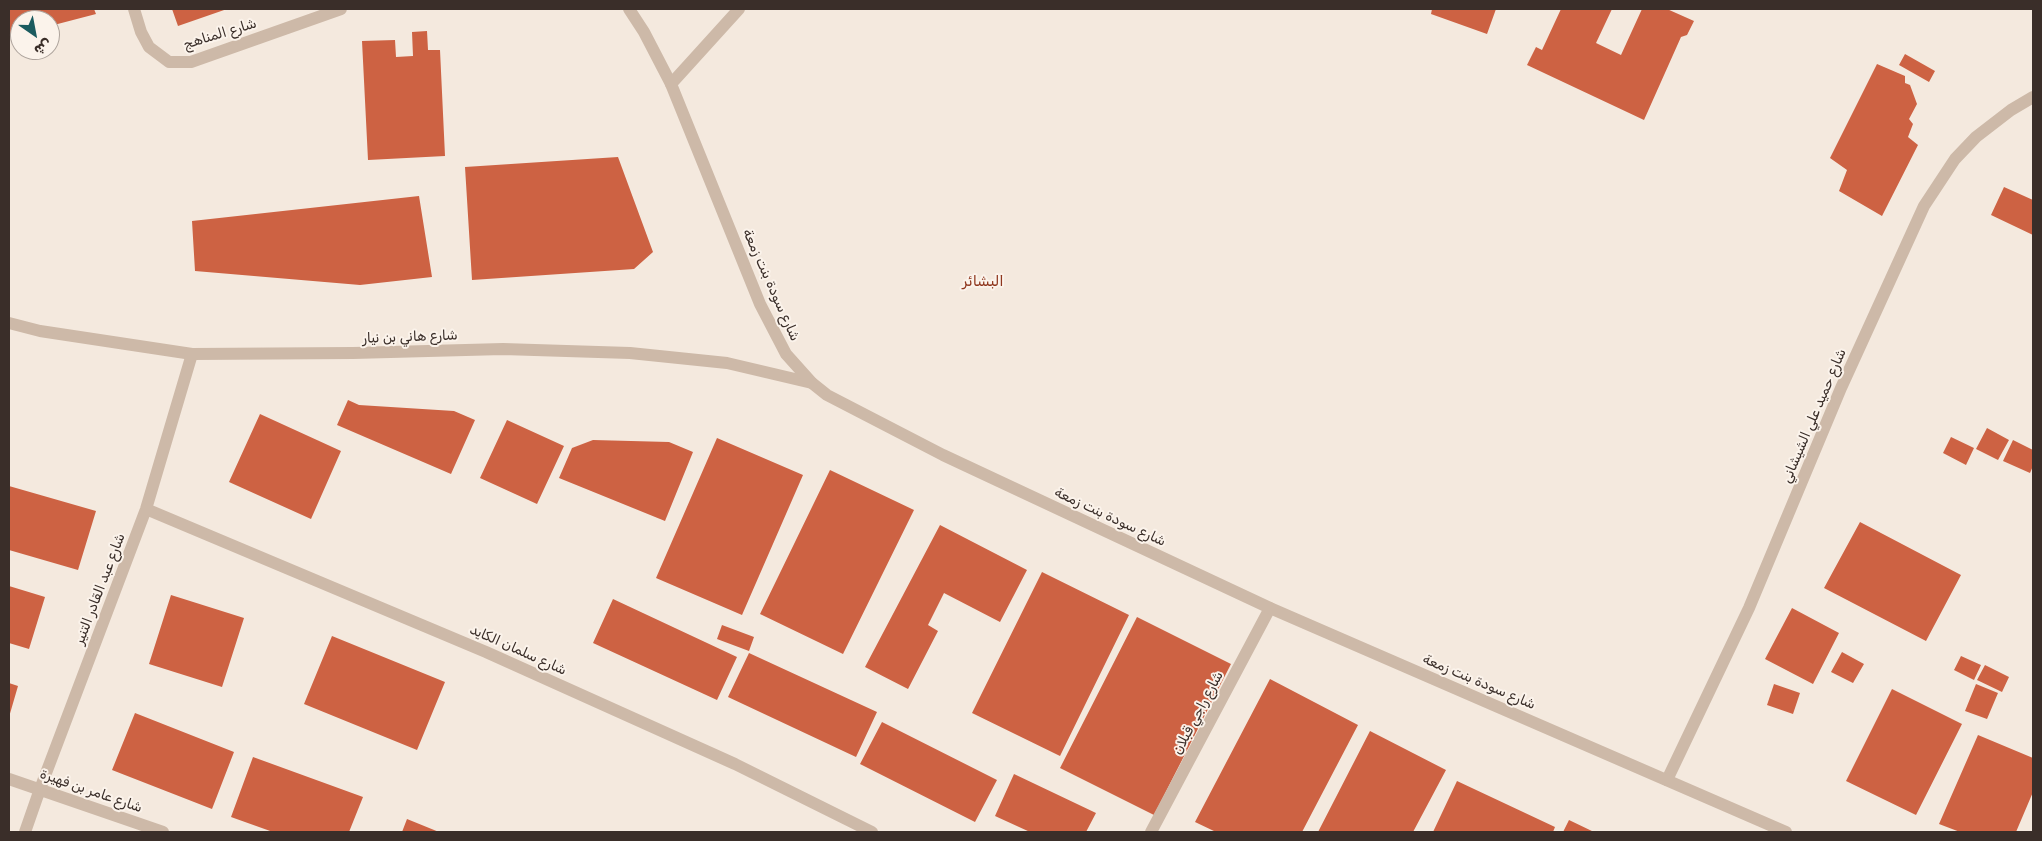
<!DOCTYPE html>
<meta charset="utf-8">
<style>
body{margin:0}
#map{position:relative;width:2042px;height:841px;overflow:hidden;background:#f4e9de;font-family:Rubik,"Noto Naskh Arabic",sans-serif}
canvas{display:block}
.frame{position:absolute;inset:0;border:10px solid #3a2e29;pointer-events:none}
.north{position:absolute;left:10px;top:10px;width:50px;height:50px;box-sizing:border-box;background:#fbf3eb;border:1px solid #aea49d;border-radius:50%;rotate:147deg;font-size:14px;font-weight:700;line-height:20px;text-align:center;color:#3a2e29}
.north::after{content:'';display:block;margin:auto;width:18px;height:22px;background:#1b5b5f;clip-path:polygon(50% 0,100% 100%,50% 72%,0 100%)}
</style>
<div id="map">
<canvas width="2042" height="841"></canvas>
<div class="frame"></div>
<div class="north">ش</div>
</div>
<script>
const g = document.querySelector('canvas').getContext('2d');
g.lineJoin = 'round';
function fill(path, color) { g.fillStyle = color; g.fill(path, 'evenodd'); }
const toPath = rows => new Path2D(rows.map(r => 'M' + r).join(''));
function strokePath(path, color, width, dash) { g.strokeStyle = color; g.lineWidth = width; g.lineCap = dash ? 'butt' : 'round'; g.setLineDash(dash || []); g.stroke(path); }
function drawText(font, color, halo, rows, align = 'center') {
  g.font = font + ' Rubik,"Noto Naskh Arabic",sans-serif'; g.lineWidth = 4; g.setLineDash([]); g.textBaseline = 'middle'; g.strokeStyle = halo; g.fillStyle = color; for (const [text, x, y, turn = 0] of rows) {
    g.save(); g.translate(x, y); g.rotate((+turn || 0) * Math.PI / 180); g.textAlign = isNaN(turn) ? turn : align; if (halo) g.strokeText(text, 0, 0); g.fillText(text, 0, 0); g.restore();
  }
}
const building = toPath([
 [9,9,94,9,96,14,50,26,50,20,20,20,20,33,9,36],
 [172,9,227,9,178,26],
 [1432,9,1496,9,1487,34,1431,14],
 [1561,9,1612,9,1596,43,1621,55,1642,9,1667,9,1694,21,1687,35,1681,37,1644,120,1527,65,1536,47,1542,50],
 [427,31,428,50,440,50,445,156,368,160,362,41,395,40,396,57,413,56,412,32],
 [1905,54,1935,71,1929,82,1899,65],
 [1877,64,1905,76,1905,83,1910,85,1917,104,1909,119,1913,124,1908,137,1918,145,1882,216,1839,191,1847,170,1830,158],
 [618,157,653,252,634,269,472,280,465,167],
 [2004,187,2033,200,2033,235,1991,215],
 [419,196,432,277,360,285,195,271,192,221],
 [348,400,359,405,454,411,475,420,451,474,337,425],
 [260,414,341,451,311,519,229,482],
 [507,420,564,446,537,504,480,478],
 [1987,428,2009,440,1998,460,1976,449],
 [1951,437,1974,448,1966,465,1943,453],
 [717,438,803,475,742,615,656,578],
 [593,440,669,442,693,452,665,521,559,478,572,448],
 [2013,440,2033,450,2033,466,2030,473,2003,461],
 [830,470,914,510,843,654,760,614],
 [9,486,96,511,78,570,9,550],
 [1860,522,1961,575,1926,641,1824,588],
 [940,525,1027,570,1000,622,944,593,928,625,938,631,908,689,865,667],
 [1042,572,1129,615,1060,756,972,713],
 [9,586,45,597,29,649,9,643],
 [171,595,244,618,222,687,149,664],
 [613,599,737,657,717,700,593,643],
 [1792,608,1839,633,1813,684,1765,659],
 [1137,617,1231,664,1154,815,1060,768],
 [722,625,754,637,749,651,717,639],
 [332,636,445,682,417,750,304,704],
 [1842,652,1864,664,1853,683,1831,672],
 [749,653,877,712,856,757,728,697],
 [1961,656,1981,665,1974,680,1954,670],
 [1985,665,2009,677,2002,692,1977,680],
 [1270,679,1358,725,1302,832,1216,832,1195,822],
 [9,683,18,686,9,717],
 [1774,684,1800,693,1793,714,1767,705],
 [1976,684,1998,693,1987,719,1965,711],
 [1892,689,1962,724,1916,815,1846,781],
 [135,713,234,752,212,809,112,770],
 [882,722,997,780,975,822,860,764],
 [1370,731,1446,770,1413,832,1318,832],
 [1978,735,2033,758,2033,792,2016,832,1960,832,1939,824],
 [253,757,363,797,349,832,273,832,231,817],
 [1014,774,1096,813,1086,832,1030,832,995,816],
 [1457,781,1555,827,1553,832,1433,832],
 [407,819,439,832,402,832],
 [1569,820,1594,832,1563,832]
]);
const minor = toPath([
 [134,9,141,32,149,47,169,62,191,62,341,9],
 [671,84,739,9],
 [9,323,40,331,192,354,353,353,503,349,630,353,727,363,812,383],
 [146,509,486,652,735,764,872,832],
 [9,779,163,832],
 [1667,780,1749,608,1841,388,1924,206,1955,159,1976,137,2011,110,2033,97],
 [25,832,40,789,146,509,192,354],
 [1151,832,1270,608]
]);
const tertiary = toPath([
 [629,9,644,32,671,84,760,304,786,354,812,383,827,395,943,455,1270,608,1786,832]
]);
const streetNames = [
 ["شارع المناهج",220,34,-17],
 ["شارع سودة بنت زمعة",771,285,66],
 ["شارع هاني بن نيار",410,337,-2],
 ["شارع حميد علي الشيشاني",1814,416,-67],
 ["شارع سودة بنت زمعة",1110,517,25],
 ["شارع عبد القادر التنير",100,589,-69],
 ["شارع سلمان الكايد",518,650,24],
 ["شارع سودة بنت زمعة",1479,682,23],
 ["شارع راجي قبلان",1198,713,-62],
 ["شارع عامر بن فهيرة",91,791,19]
];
const neighbourhoodNames = [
 ["البشائر",983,282]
];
fill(building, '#cd6243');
strokePath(minor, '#cdb9a8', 12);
strokePath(tertiary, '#cdb9a8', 12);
drawText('14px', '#3a2e29', '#fbf3eb', streetNames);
drawText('15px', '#8e361d', '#fbf3eb', neighbourhoodNames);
</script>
